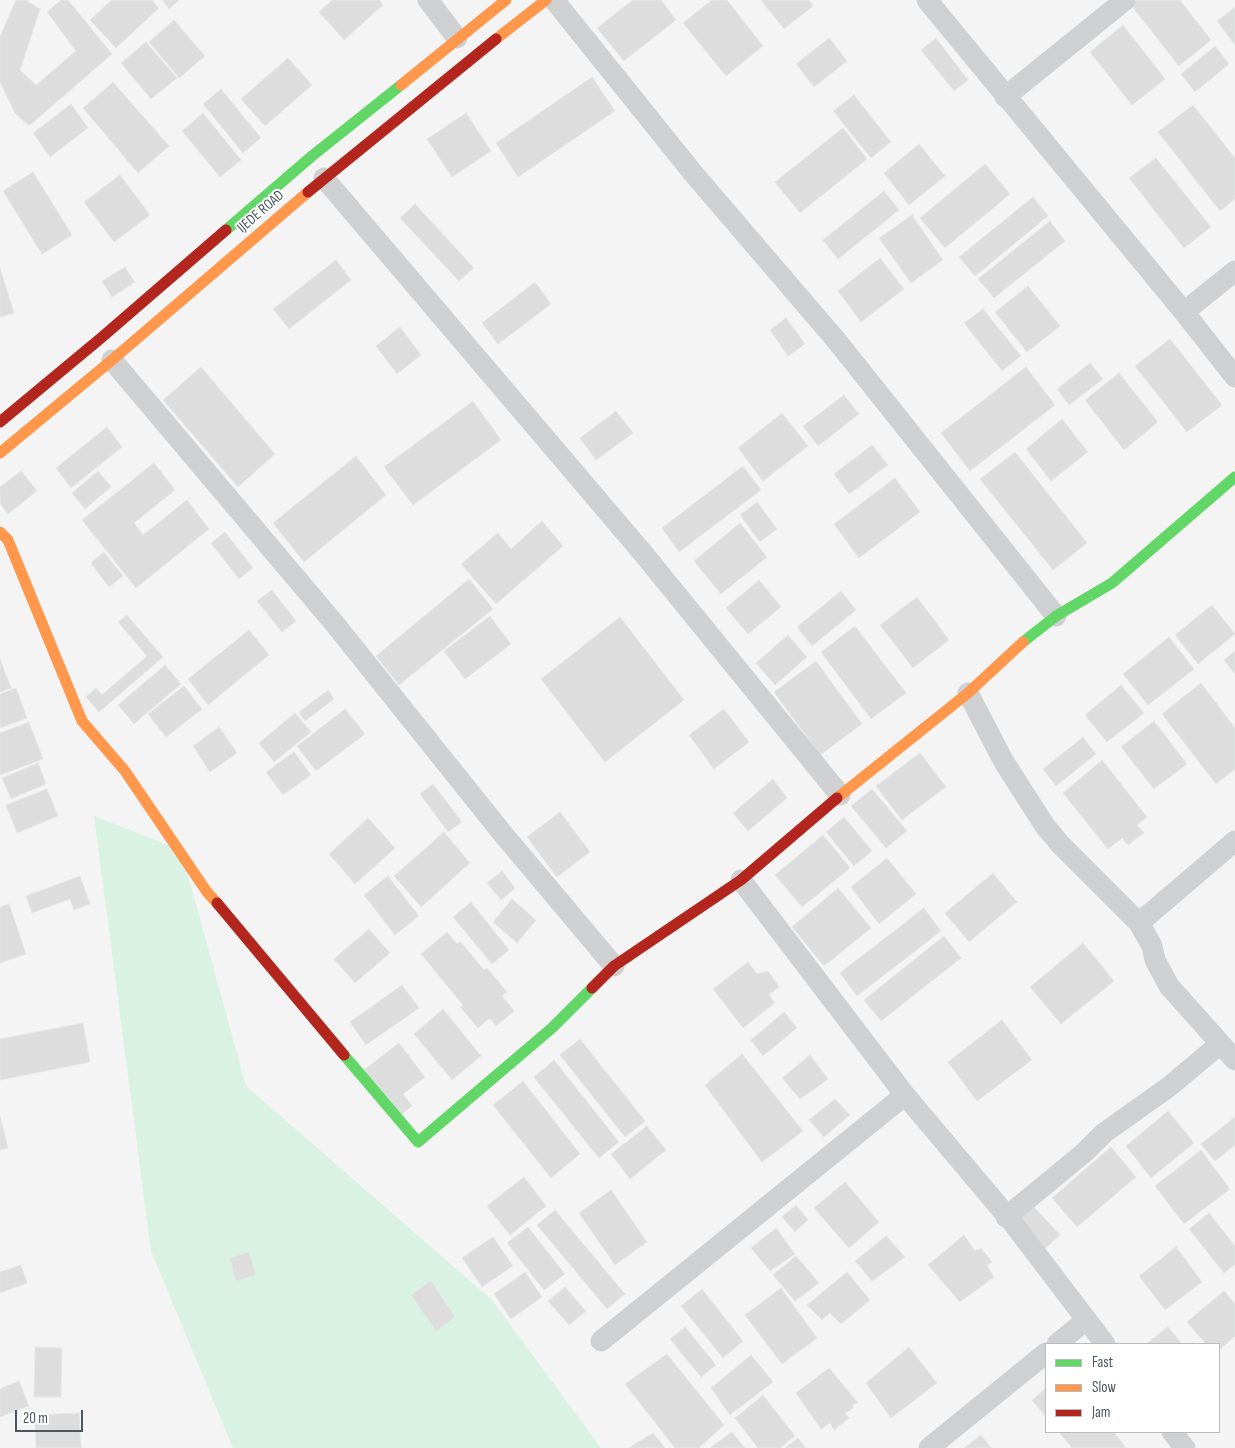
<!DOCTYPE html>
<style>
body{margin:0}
#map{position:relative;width:1235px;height:1448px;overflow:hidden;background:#f4f4f4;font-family:"Sofia Sans Condensed",sans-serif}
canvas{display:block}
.legend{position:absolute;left:1045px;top:1343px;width:175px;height:90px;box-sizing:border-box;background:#fff;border:1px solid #b7bbc0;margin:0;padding:6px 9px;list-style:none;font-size:15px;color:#4a5661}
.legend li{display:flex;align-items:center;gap:10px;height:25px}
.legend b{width:25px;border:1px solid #b7bbc0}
.scale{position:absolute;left:15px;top:1410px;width:68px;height:22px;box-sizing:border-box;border:2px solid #4a5661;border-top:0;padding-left:6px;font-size:15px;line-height:18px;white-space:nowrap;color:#4a5661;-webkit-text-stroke:4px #fff;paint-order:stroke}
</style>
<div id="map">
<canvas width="1235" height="1448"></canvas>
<ul class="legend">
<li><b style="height:6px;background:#63d668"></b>Fast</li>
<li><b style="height:6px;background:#ff974d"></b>Slow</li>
<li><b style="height:6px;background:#b3261e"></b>Jam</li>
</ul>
<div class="scale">20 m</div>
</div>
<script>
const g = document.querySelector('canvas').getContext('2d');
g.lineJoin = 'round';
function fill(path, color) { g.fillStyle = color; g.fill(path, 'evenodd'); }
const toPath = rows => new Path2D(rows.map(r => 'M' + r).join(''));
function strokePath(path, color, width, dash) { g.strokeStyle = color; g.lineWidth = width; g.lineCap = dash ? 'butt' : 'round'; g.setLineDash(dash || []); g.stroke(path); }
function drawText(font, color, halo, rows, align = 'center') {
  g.font = font + ' "Sofia Sans Condensed",sans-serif'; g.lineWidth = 4; g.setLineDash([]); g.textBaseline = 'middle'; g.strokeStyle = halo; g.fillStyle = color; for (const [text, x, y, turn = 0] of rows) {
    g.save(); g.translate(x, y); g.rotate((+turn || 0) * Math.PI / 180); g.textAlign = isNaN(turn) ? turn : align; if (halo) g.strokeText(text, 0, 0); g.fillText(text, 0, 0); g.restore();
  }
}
const green = toPath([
 [94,816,181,850,246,1086,492,1300,601,1448,233,1448,151,1251]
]);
const building = toPath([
 [16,0,26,0,40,9,20,70,36,85,76,51,47,12,61,0,68,0,112,54,29,126,15,113,0,82,0,37,16,0],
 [112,0,152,0,159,8,116,48,90,20,112,0],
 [162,0,179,0,169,9,162,0],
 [332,0,379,0,383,5,344,40,319,12,332,0],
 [633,0,661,0,676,20,624,61,597,28,633,0],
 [712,0,727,0,763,46,726,76,683,23,712,0],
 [761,0,809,0,813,6,784,29,761,0],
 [1137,0,1180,0,1211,40,1179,66,1131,5,1137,0],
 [1235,7,1235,45,1217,21,1235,7],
 [174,20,205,56,179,78,149,42,174,20],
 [1123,25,1165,79,1132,105,1090,52,1123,25],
 [829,38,847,61,814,87,796,64,829,38],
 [936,38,968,80,954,91,921,50,936,38],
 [146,42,177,78,151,99,121,63,146,42],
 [1215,46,1229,64,1195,92,1181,74,1215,46],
 [288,58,312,85,265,126,241,99,288,58],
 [592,77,615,111,518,177,496,143,592,77],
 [113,82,169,146,138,173,83,108,113,82],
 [221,89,261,138,243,153,203,104,221,89],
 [854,95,891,142,871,158,833,111,854,95],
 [71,104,88,128,50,157,33,133,71,104],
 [1193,105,1235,158,1235,199,1220,211,1158,132,1193,105],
 [203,113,241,160,220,177,182,131,203,113],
 [466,113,491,151,452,177,427,139,466,113],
 [843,128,867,159,800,213,775,182,843,128],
 [919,144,945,176,909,205,884,173,919,144],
 [1156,158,1211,227,1184,248,1129,178,1156,158],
 [985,164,1010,194,945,248,920,218,985,164],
 [33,172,72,235,42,254,3,191,33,172],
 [120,175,150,215,114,242,84,202,120,175],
 [884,191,899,210,838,259,823,240,884,191],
 [1033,197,1048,216,975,276,959,257,1033,197],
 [415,204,474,268,459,281,400,218,415,204],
 [912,215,943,260,911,283,879,238,912,215],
 [1050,221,1065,241,994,298,978,279,1050,221],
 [880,258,904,289,861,322,838,291,880,258],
 [336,260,351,280,289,329,273,309,336,260],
 [125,267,135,282,112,297,102,281,125,267],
 [0,268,14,313,0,317,0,268],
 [535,282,551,304,498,344,482,323,535,282],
 [1028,286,1060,326,1027,352,995,312,1028,286],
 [983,309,1021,356,1002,371,964,323,983,309],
 [786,318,805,344,788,356,770,330,786,318],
 [400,327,421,355,397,374,376,346,400,327],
 [1170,339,1222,405,1187,432,1135,366,1170,339],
 [1090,363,1103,379,1069,405,1057,389,1090,363],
 [201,367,275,454,238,487,163,400,201,367],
 [1026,367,1055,405,970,471,941,433,1026,367],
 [1119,373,1158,422,1124,450,1085,400,1119,373],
 [844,395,859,414,818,446,803,426,844,395],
 [473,401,501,440,413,505,384,467,473,401],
 [616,411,633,433,596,460,580,438,616,411],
 [782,413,808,446,763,481,738,448,782,413],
 [1062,419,1088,452,1051,481,1026,449,1062,419],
 [107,427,122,447,71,488,56,468,107,427],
 [872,445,888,465,849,494,834,474,872,445],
 [1015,452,1087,543,1053,570,980,479,1015,452],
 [356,456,386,495,304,562,273,523,356,456],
 [154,463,175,490,134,523,143,535,187,500,209,529,136,588,82,520,154,463],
 [743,466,761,490,679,552,662,528,743,466],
 [21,471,37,491,8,514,0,503,0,487,21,471],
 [98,471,111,487,85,509,72,493,98,471],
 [895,478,920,512,859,558,834,524,895,478],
 [757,502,777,529,760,542,740,515,757,502],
 [542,521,563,546,496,604,461,564,498,533,511,549,542,521],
 [740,523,767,557,721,594,694,561,740,523],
 [225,532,253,568,239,579,211,543,225,532],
 [104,552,123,576,109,587,91,563,104,552],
 [469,579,493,609,399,685,376,656,469,579],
 [759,580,781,607,748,634,726,608,759,580],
 [272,590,296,621,282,632,257,601,272,590],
 [841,591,856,610,812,646,797,627,841,591],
 [917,597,949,640,913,668,880,625,917,597],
 [1212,605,1235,634,1198,664,1175,635,1212,605],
 [127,615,163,657,99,712,86,697,96,688,102,695,147,656,118,622,127,615],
 [490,616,511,644,465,679,444,651,490,616],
 [620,617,684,700,605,762,541,679,620,617],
 [855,626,906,693,871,719,821,652,855,626],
 [249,630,269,655,208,705,188,679,249,630],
 [788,635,807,657,775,685,756,663,788,635],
 [1169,637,1194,669,1148,705,1123,674,1169,637],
 [1235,651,1235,674,1224,660,1235,651],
 [0,659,11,688,0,692,0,659],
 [816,661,862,724,820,755,774,692,816,661],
 [165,665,181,684,134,724,118,705,165,665],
 [1201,683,1235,728,1235,769,1216,784,1162,714,1201,683],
 [1121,685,1144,713,1107,742,1085,715,1121,685],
 [184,686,202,709,166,737,148,714,184,686],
 [16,688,27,718,0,728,0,694,16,688],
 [328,690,334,699,305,721,299,712,328,690],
 [345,709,365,734,316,771,297,746,345,709],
 [724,709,749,742,714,769,689,735,724,709],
 [295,713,311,732,274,762,259,743,295,713],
 [1154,721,1187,764,1154,789,1121,747,1154,721],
 [29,722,43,759,0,775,0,733,29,722],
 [219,727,237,753,210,772,193,746,219,727],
 [1083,737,1096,754,1056,786,1043,769,1083,737],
 [294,752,311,775,283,795,266,772,294,752],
 [920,753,946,787,902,820,876,786,920,753],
 [1102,760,1147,817,1137,825,1144,833,1128,845,1122,838,1108,849,1063,793,1102,760],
 [38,763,46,784,11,799,2,778,38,763],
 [773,779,787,798,748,831,733,813,773,779],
 [433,784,462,822,448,832,420,794,433,784],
 [47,789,58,816,17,833,6,805,47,789],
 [872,789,907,831,886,848,851,806,872,789],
 [560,812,590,852,557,877,527,837,560,812],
 [844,817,872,851,854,866,826,832,844,817],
 [368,818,395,848,355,884,329,854,368,818],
 [444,832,470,863,421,907,394,876,444,832],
 [823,835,850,868,802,907,775,875,823,835],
 [887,858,916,894,879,924,851,887,887,858],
 [502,871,515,888,501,900,487,883,502,871],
 [993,873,1017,902,969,942,945,913,993,873],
 [80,876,90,904,74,910,70,899,32,913,26,896,80,876],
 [388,876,419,916,395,935,364,895,388,876],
 [838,888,871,928,824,966,792,927,838,888],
 [512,899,536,920,517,943,493,922,512,899],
 [471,902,509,950,492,964,453,917,471,902],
 [9,904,26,954,0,963,0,907,9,904],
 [924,908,941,931,857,996,840,973,924,908],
 [369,929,390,953,355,983,334,959,369,929],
 [447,932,457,944,460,941,484,970,487,968,507,992,502,996,514,1011,496,1026,490,1018,478,1028,460,1007,463,1005,421,954,447,932],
 [944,936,961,958,881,1021,864,1000,944,936],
 [1083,943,1114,981,1061,1024,1030,987,1083,943],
 [748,962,757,974,768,971,779,987,769,995,775,1003,743,1028,713,989,748,962],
 [402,985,419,1008,366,1045,350,1022,402,985],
 [443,1009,481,1056,452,1080,414,1034,443,1009],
 [784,1012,797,1028,763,1056,751,1040,784,1012],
 [1002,1020,1032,1060,977,1101,948,1062,1002,1020],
 [83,1023,90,1062,0,1080,0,1039,83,1023],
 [580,1039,645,1121,625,1137,560,1055,580,1039],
 [399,1043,425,1077,403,1094,412,1106,399,1116,364,1070,399,1043],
 [742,1054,803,1131,762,1162,705,1085,742,1054],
 [810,1055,828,1079,800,1099,782,1078,810,1055],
 [554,1060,619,1142,599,1158,534,1077,554,1060],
 [523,1081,580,1154,551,1178,493,1105,523,1081],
 [835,1099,850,1115,824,1137,809,1120,835,1099],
 [1168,1111,1194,1143,1151,1178,1126,1146,1168,1111],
 [0,1117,8,1148,0,1150,0,1117],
 [1235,1117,1235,1145,1215,1161,1201,1144,1235,1117],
 [647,1126,666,1150,630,1179,611,1154,647,1126],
 [1111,1147,1136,1177,1077,1227,1052,1198,1111,1147],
 [1201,1150,1230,1189,1184,1224,1155,1186,1201,1150],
 [524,1177,546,1206,510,1235,487,1206,524,1177],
 [845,1182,879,1222,849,1248,814,1208,845,1182],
 [611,1190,647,1242,615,1265,579,1213,611,1190],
 [796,1205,808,1220,795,1232,782,1217,796,1205],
 [1032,1205,1060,1235,1040,1253,1012,1222,1032,1205],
 [555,1210,625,1294,607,1309,537,1225,555,1210],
 [1209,1213,1235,1246,1235,1264,1224,1273,1189,1229,1209,1213],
 [528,1227,565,1274,544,1290,507,1243,528,1227],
 [776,1228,795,1254,770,1271,751,1248,776,1228],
 [964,1235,975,1251,981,1248,992,1262,987,1265,994,1277,960,1302,928,1265,964,1235],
 [886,1236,905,1257,872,1281,855,1261,886,1236],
 [493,1237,513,1266,482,1287,462,1258,493,1237],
 [1176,1247,1202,1282,1165,1310,1139,1276,1176,1247],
 [249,1252,256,1275,236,1281,230,1258,249,1252],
 [796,1256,819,1283,795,1301,773,1275,796,1256],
 [21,1265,27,1283,0,1293,0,1272,21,1265],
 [525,1272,542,1297,511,1319,494,1294,525,1272],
 [847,1272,870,1300,841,1324,830,1313,822,1320,807,1305,847,1272],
 [431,1281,455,1317,436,1331,411,1295,431,1281],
 [565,1287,586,1311,569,1325,548,1301,565,1287],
 [781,1288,817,1338,782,1364,745,1315,781,1288],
 [702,1289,743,1341,723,1358,681,1306,702,1289],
 [1224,1291,1235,1304,1235,1336,1219,1350,1219,1344,1206,1344,1187,1322,1224,1291],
 [685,1327,716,1365,701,1377,670,1339,685,1327],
 [1168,1327,1182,1344,1146,1344,1168,1327],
 [35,1347,62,1348,61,1397,34,1397,35,1347],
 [909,1347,937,1383,891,1418,866,1383,909,1347],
 [667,1354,724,1425,699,1448,675,1448,625,1384,667,1354],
 [751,1355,773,1382,730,1415,711,1388,751,1355],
 [829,1368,858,1403,852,1405,854,1408,845,1413,849,1418,834,1430,830,1423,821,1429,796,1393,829,1368],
 [19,1381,29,1406,0,1417,0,1389,19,1381],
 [1046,1388,1046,1417,1032,1400,1046,1388],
 [763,1395,795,1436,780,1448,758,1448,735,1418,763,1395],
 [79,1413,81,1448,36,1448,35,1415,79,1413],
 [732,1432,745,1448,710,1448,732,1432],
 [1059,1432,1114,1432,1126,1448,1072,1448,1059,1432],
 [653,1433,665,1448,629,1448,653,1433],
 [981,1435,991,1448,964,1448,981,1435],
 [798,1438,806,1448,785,1448,798,1438]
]);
const street = toPath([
 [428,0,457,38],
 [554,0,693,173,836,340,1056,616],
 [927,0,1184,312,1235,377],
 [1005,97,1125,0],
 [324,178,642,552,840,795],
 [1184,312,1235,271],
 [112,360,334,623,503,834,614,966],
 [968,693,1004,762,1045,826,1060,844,1139,923,1152,946,1155,960,1169,986,1235,1060],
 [741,880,905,1095,1012,1222,1105,1344],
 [1139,923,1235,841],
 [1006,1217,1085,1152,1104,1133,1170,1086,1220,1044],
 [601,1341,905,1095],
 [1057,1344,1086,1320],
 [1172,1432,1185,1448],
 [929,1448,1046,1353]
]);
const fast = toPath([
 [226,230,312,156,401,85],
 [1023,642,1056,616,1112,583,1235,477],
 [344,1055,418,1142,552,1028,592,988]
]);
const slow = toPath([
 [496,39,546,0],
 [401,85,506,0],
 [0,453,112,360,308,192],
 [0,532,8,540,82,721,125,771,207,892,217,903],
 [837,798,968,693,1023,642]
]);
const jam = toPath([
 [308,192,496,39],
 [0,422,101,338,226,230],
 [217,903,344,1055],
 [592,988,614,966,741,880,837,798]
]);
const streetNames = [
 ["IJEDE ROAD",261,212,-41]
];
fill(green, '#d9f2e3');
fill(building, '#ddddde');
strokePath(building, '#e5e6e7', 1);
strokePath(street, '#ced0d2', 21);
strokePath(fast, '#63d668', 11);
strokePath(slow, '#ff974d', 11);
strokePath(jam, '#b3261e', 11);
drawText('15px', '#4a5661', '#fff', streetNames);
</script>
